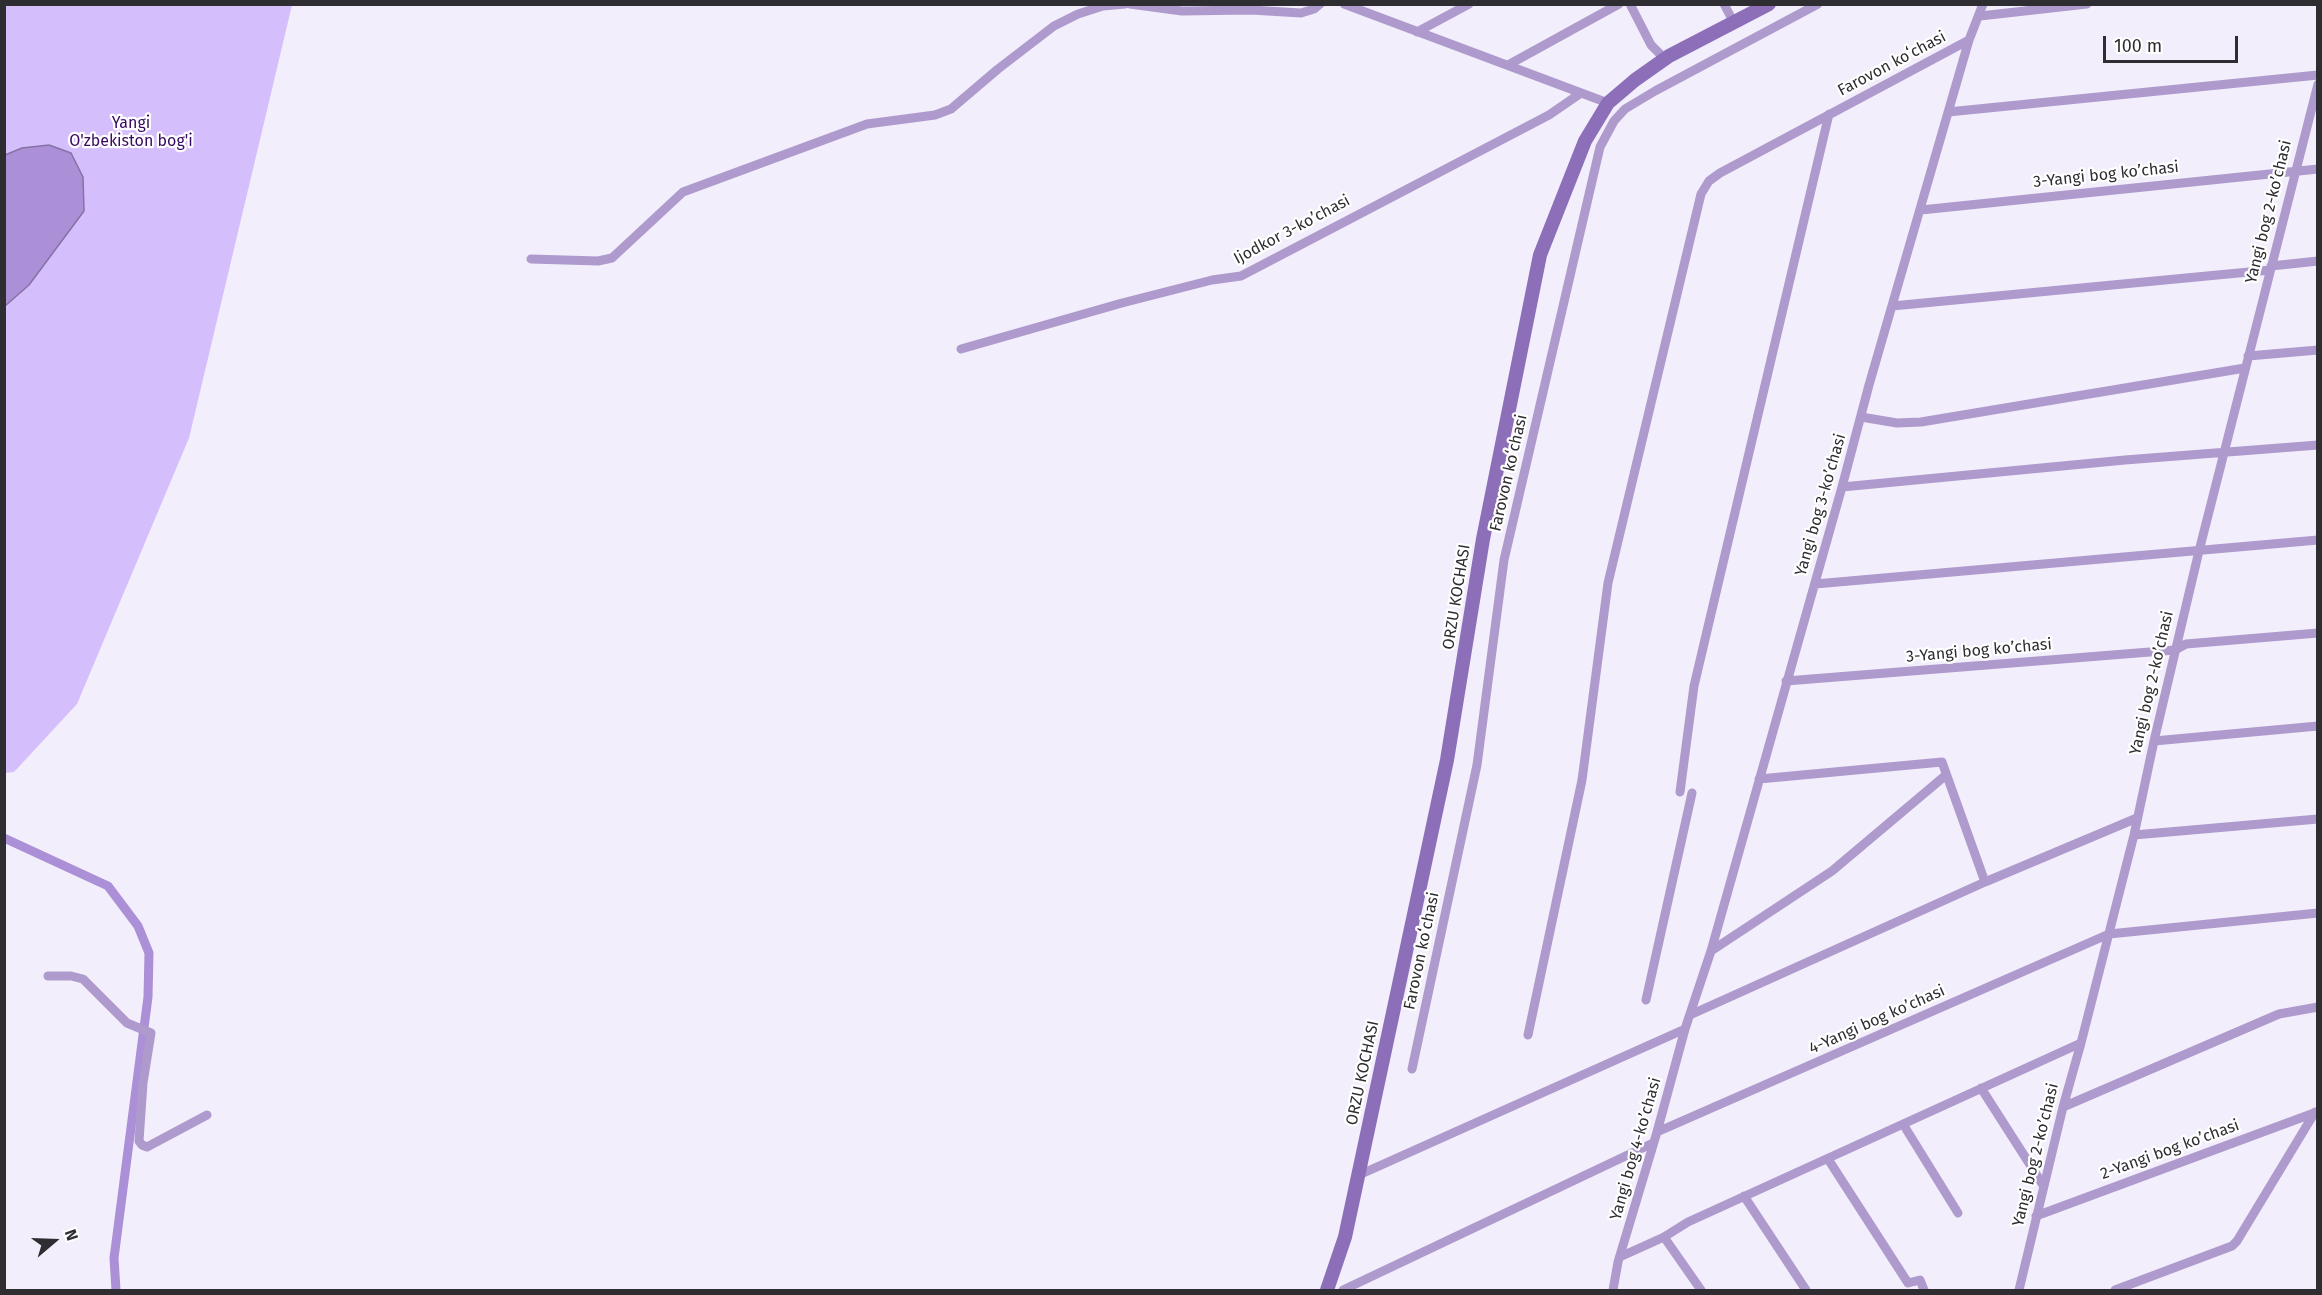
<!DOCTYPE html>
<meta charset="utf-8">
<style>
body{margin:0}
#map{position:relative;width:2322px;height:1295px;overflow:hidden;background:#f3eefb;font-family:"Fira Sans",sans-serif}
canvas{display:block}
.frame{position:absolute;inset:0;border:6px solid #2e2d31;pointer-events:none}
.north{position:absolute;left:24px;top:1211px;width:60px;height:60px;-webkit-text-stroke:4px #fff;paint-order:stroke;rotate:71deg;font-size:16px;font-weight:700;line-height:24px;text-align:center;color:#2e2d31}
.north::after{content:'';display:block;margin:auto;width:21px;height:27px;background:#2e2d31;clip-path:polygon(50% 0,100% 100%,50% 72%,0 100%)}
.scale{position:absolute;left:2103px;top:36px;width:135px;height:27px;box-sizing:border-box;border:3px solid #2e2d31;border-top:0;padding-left:8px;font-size:18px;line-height:21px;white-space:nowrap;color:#2e2d31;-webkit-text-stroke:4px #fff;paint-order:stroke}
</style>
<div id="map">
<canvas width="2322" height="1295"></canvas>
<div class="frame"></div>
<div class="north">N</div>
<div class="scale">100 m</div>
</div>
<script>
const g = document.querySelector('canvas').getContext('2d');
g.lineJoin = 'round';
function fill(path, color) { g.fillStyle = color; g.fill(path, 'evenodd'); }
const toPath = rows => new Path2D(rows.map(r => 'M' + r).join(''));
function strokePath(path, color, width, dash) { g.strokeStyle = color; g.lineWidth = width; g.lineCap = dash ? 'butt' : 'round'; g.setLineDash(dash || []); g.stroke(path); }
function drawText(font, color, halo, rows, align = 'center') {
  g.font = font + ' "Fira Sans",sans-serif'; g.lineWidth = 4.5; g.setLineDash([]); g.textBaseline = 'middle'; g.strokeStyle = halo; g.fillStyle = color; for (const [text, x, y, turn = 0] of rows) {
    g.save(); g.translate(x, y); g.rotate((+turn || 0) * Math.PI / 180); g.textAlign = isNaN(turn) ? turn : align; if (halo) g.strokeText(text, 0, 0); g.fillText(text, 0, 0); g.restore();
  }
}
const green = toPath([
 [4,5,292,5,189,438,77,704,14,772,5,773]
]);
const water = toPath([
 [49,145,71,153,83,177,84,211,29,285,5,306,5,155,22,148,49,145]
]);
const canal = toPath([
 [4,838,108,886,138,926,149,953,148,997,114,1258,116,1290]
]);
const minor = toPath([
 [1130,4,1182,11,1251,10,1301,13,1314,9,1320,4],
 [1344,4,1608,103],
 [1630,4,1651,45,1665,59],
 [1724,4,1734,23],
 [1980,16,2087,4],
 [1417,32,1469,4],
 [1508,65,1619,4],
 [1948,112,2318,75],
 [1921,210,2318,169],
 [531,259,598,261,612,258,683,192,867,124,935,115,951,109,998,69,1054,26,1078,14,1103,6,1125,4],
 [2271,266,2318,261],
 [1892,306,2270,270],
 [961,349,1122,303,1212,280,1241,276,1549,115,1581,93],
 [2248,356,2318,350],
 [1861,417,1897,423,1921,422,2245,368],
 [1842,487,2125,460,2318,445],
 [1815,584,2318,540],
 [1786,681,2175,650,2186,644,2318,633],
 [2154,741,2318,726],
 [1759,779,1942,762,1985,882],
 [1680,792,1694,686,1829,114],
 [2134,835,2318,819],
 [1711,951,1832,871,1946,775],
 [48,976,71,976,83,979,127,1023,151,1033,143,1083,139,1141,142,1145,147,1147,207,1115],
 [1646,1000,1692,793],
 [1690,1015,1985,882,2137,818],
 [1528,1035,1582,780,1608,583,1701,194,1709,181,1720,173,1969,40],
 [1412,1069,1477,765,1504,560,1600,147,1614,121,1625,109,1655,91,1818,4],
 [1981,1088,2043,1185],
 [2063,1107,2279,1014,2318,1007],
 [1903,1124,1958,1213],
 [1657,1132,2109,934,2318,913],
 [1828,1159,1908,1283,1920,1280,1924,1290],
 [1359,1175,1685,1029],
 [1744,1196,1806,1290],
 [2036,1216,2314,1113],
 [1664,1237,1701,1290],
 [1622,1256,1664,1237,1688,1222,2081,1043],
 [1343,1290,1653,1143],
 [1613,1290,1618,1262,1657,1132,1685,1029,1711,951,1842,487,1869,385,1969,40,1983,4],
 [2019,1290,2063,1107,2081,1043,2134,835,2154,741,2199,551,2318,84],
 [2115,1290,2232,1246,2237,1241,2315,1112]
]);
const secondary = toPath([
 [1327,1290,1345,1237,1447,760,1483,539,1540,255,1585,141,1608,103,1635,80,1669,56,1769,4]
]);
const streetNames = [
 ["Farovon koʻchasi",1892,64,-28],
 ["3-Yangi bog koʼchasi",2106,175,-6],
 ["Yangi bog 2-koʼchasi",2269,212,-76],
 ["Ijodkor 3-koʼchasi",1292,230,-28],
 ["Farovon koʻchasi",1509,473,-77],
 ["Yangi bog 3-koʼchasi",1821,505,-74],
 ["ORZU KOCHASI",1457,597,-81],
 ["3-Yangi bog koʼchasi",1979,651,-5],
 ["Yangi bog 2-koʼchasi",2152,683,-77],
 ["Farovon koʻchasi",1422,951,-78],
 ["4-Yangi bog koʼchasi",1877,1020,-24],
 ["ORZU KOCHASI",1363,1073,-78],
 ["Yangi bog 4-koʼchasi",1636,1149,-74],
 ["2-Yangi bog koʼchasi",2170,1150,-20],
 ["Yangi bog 2-koʼchasi",2036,1155,-76]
];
const parkNames = [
 ["Yangi",131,124],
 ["O'zbekiston bog'i",131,142]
];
fill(green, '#d5befc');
fill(water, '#ab8fd7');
strokePath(water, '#8672a5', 1.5);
strokePath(canal, '#ab8fd7', 9);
strokePath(minor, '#ae9acd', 9);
strokePath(secondary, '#8d6fb9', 14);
drawText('16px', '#2e2d31', '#fff', streetNames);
drawText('16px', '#380a61', '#fff', parkNames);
</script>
